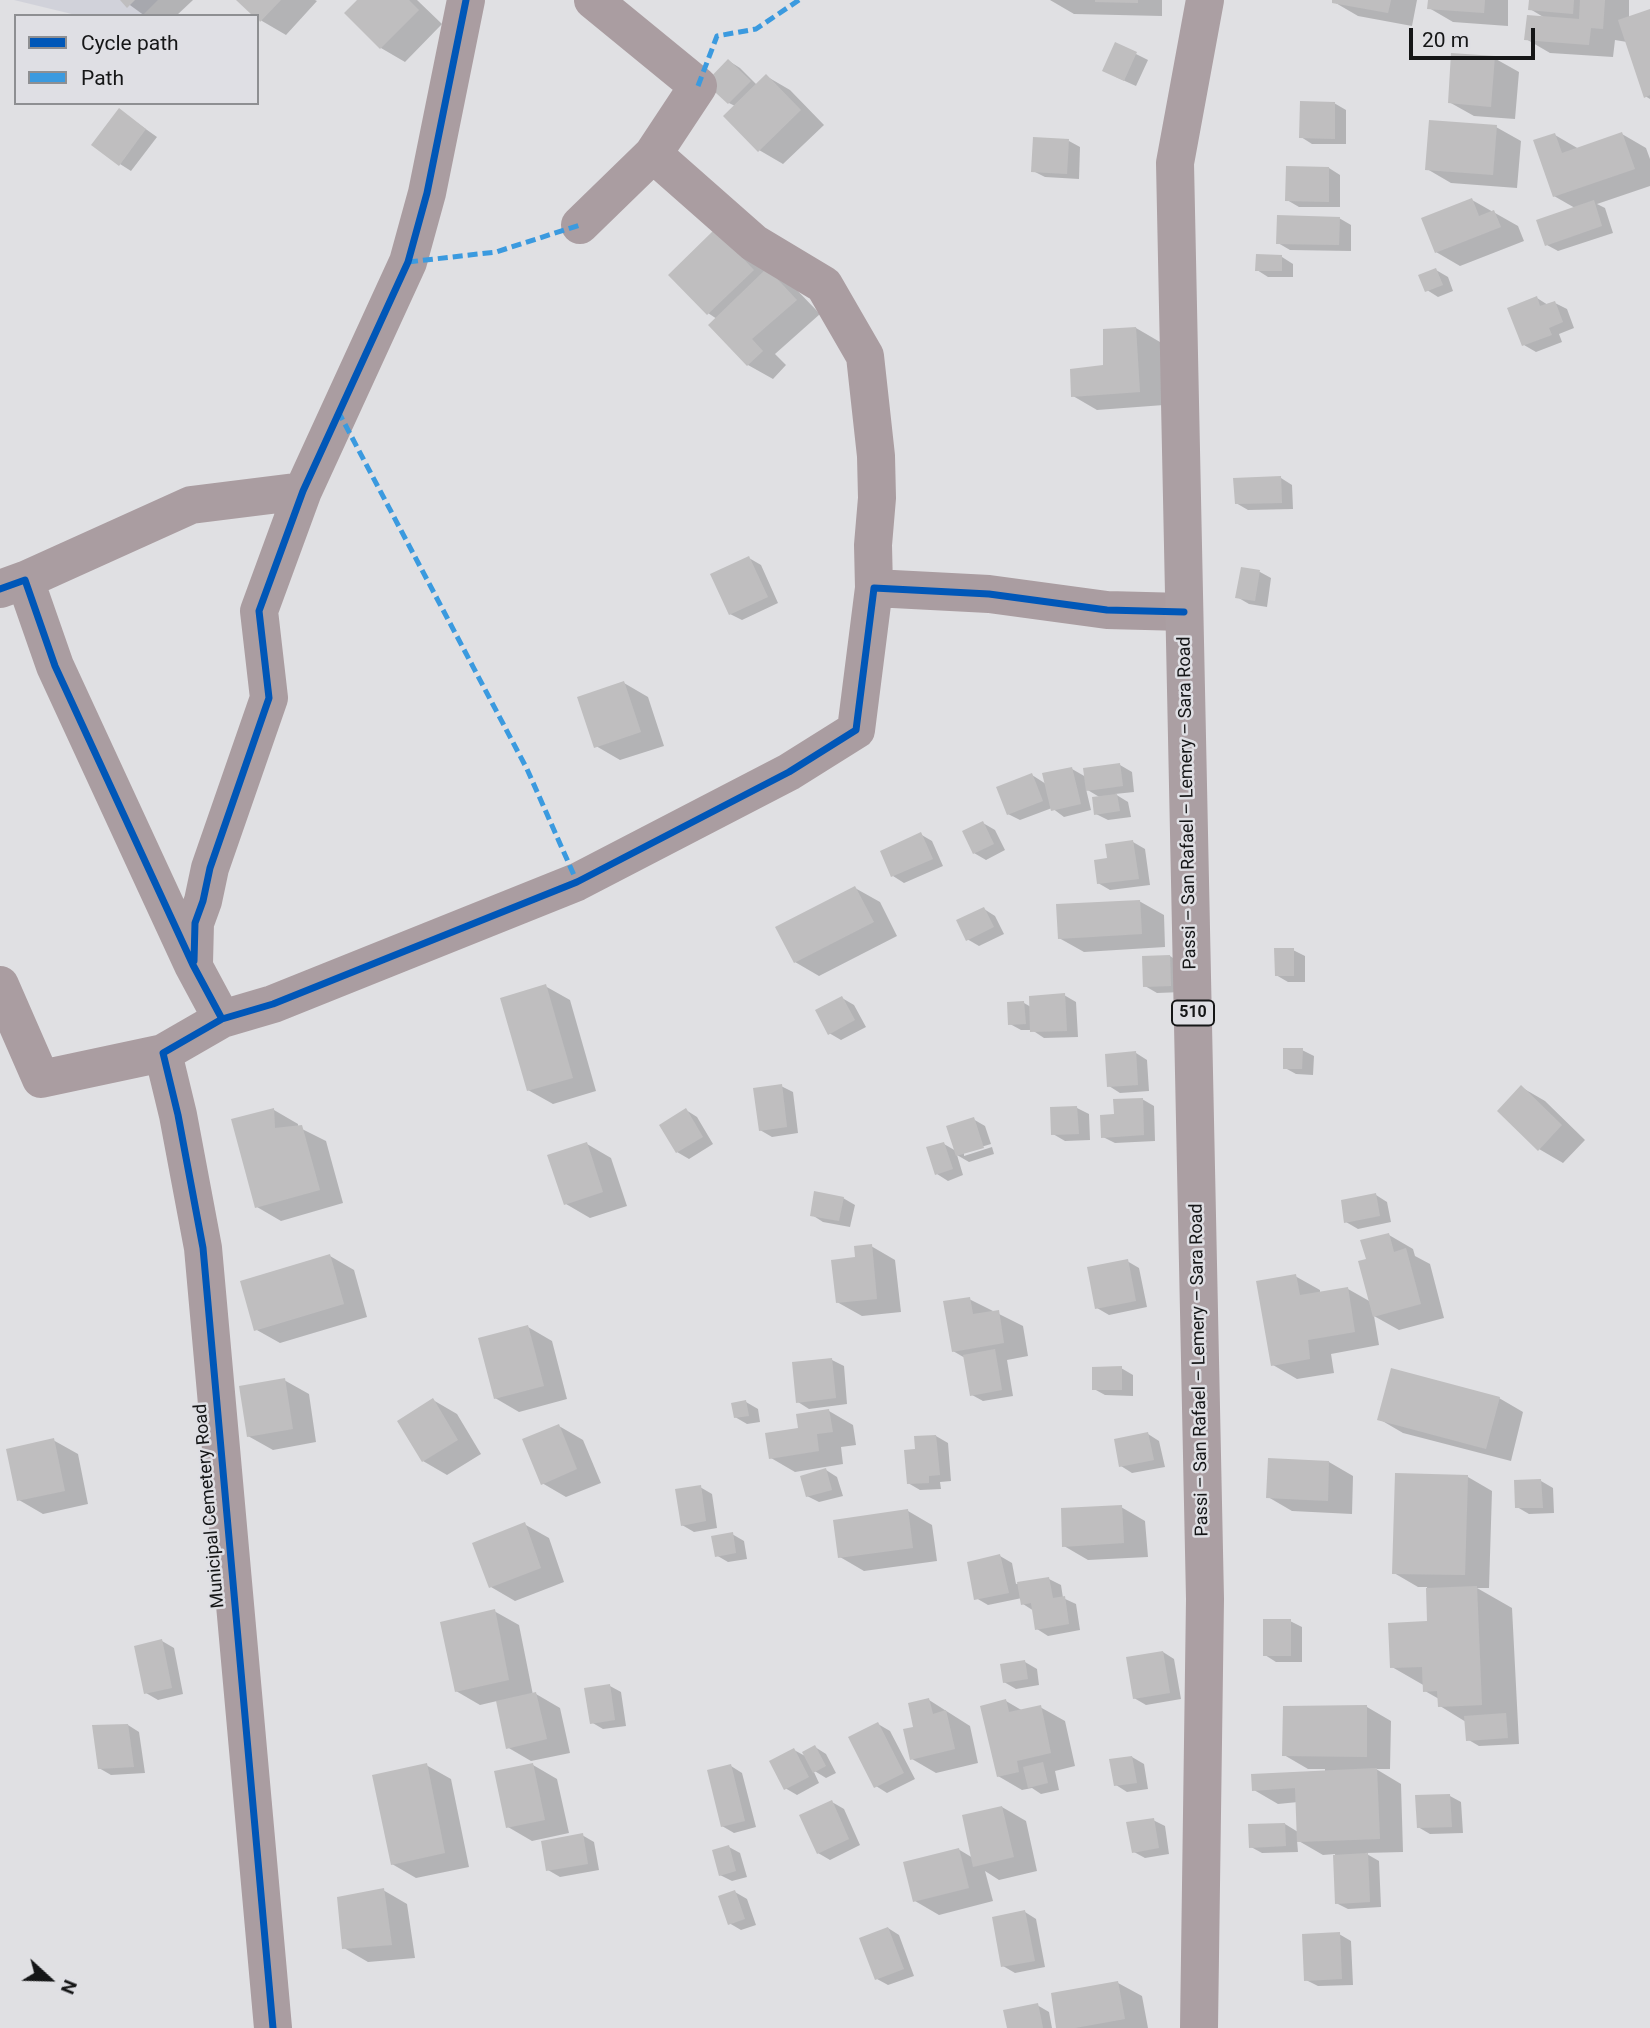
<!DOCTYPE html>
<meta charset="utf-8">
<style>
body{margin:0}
#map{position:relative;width:1650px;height:2028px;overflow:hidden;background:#e0e0e3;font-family:Roboto,sans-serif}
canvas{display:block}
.legend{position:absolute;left:14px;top:14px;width:245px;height:91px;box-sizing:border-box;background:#dfdfe4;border:2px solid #8e8f92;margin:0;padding:9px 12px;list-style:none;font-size:21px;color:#151617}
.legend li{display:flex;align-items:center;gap:14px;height:35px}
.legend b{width:35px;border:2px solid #8e8f92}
.north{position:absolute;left:14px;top:1944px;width:70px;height:70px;-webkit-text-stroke:5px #dfdfe4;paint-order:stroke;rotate:112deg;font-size:19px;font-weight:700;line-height:28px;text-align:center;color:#151617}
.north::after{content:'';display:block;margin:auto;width:24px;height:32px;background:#151617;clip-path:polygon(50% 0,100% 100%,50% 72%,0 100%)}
.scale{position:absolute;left:1409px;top:28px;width:126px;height:32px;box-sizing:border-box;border:4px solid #151617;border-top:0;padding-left:9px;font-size:21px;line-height:24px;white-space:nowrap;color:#151617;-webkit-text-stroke:5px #dfdfe4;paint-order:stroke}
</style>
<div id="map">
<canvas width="1650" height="2028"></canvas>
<ul class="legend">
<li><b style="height:9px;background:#0057b8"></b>Cycle path</li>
<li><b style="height:9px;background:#3b9adf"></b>Path</li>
</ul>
<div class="north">N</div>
<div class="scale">20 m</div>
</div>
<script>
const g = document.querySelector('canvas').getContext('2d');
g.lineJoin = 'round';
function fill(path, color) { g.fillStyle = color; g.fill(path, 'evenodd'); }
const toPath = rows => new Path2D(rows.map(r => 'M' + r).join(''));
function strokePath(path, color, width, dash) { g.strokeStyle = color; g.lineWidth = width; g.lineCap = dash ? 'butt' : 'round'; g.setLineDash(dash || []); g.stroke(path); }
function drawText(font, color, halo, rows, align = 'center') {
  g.font = font + ' Roboto,sans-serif'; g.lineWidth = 5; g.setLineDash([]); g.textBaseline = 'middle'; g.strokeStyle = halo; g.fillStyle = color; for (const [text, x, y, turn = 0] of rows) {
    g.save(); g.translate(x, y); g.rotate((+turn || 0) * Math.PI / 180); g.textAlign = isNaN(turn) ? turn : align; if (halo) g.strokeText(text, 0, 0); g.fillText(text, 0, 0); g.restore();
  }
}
const built = toPath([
 [14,0,158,0,142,16,80,16]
]);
const shadow = toPath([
 [123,0,193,0,176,16,145,16],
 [239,0,315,0,317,1,286,35,262,21],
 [359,0,417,0,442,24,405,62,381,48,346,13],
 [1050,0,1162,0,1162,16,1074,14],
 [1334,0,1417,0,1412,26,1358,16,1334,2],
 [1430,0,1508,0,1508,26,1453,22,1429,8],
 [1531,0,1629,0,1629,18,1650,11,1650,99,1645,96,1627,42,1615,40,1613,57,1550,53,1526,39,1545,18,1530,9],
 [1116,44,1148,60,1136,86,1116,77],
 [1494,58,1519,72,1515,119,1474,116,1449,102],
 [729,61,740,68,757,85,766,76,790,90,824,125,783,164,759,150,735,106,729,103],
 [1334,103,1346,110,1346,144,1312,144,1301,137],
 [119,110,157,137,131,171,120,164],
 [1496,127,1521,141,1517,188,1451,183,1427,169],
 [1622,134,1646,148,1650,159,1650,186,1597,204,1605,208,1613,233,1558,251,1547,245,1575,208,1554,196,1555,135,1579,149],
 [1069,141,1080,147,1079,179,1045,177,1033,171],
 [1329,168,1340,175,1340,207,1299,207,1287,200],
 [1472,200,1518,226,1524,241,1460,266,1436,252],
 [1339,218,1351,225,1351,251,1290,250,1278,243],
 [716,231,791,284,820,314,775,354,786,365,773,379,748,365,711,325,717,319,708,313],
 [1282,257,1293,264,1293,277,1268,277,1257,270],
 [1436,270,1448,277,1453,291,1438,297,1427,290],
 [1537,298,1548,305,1555,303,1567,309,1574,328,1559,334,1562,342,1536,352,1524,345],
 [1136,328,1160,342,1164,405,1097,410,1073,396,1105,367],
 [1281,478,1292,485,1293,509,1248,510,1236,503],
 [749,558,761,565,778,603,742,620,730,614],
 [1242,569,1260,572,1271,578,1267,607,1249,604,1237,597],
 [624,683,648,697,664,746,620,760,596,746],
 [1120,765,1132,772,1134,792,1115,794,1128,802,1131,817,1108,820,1096,814,1101,798,1086,789,1091,810,1064,817,1052,808,1020,820,1008,814,1032,775,1046,784,1072,769,1086,777],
 [983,823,995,830,1005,850,986,860,974,853],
 [920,834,932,841,943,866,904,883,893,876],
 [1133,842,1145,849,1150,885,1110,890,1098,883,1109,860],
 [855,888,880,902,897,936,819,976,795,962],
 [1139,901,1164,915,1165,947,1084,952,1059,938],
 [984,909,995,916,1004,934,979,946,967,939],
 [1293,950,1305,956,1305,982,1288,982,1276,975],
 [1170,956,1181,963,1183,992,1157,993,1145,986],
 [545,986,570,1000,596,1091,553,1104,528,1090],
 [1064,995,1076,1002,1078,1037,1044,1038,1032,1030,1021,1030,1010,1024,1024,1003,1031,1007],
 [842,998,854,1005,866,1027,841,1040,829,1033],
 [1302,1050,1314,1056,1313,1075,1296,1074,1285,1068],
 [1136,1053,1147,1060,1149,1091,1120,1093,1109,1086],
 [781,1086,793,1092,798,1133,772,1137,760,1130],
 [1521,1087,1545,1101,1585,1140,1563,1163,1539,1149],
 [1142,1099,1154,1106,1155,1141,1115,1143,1103,1137,1116,1116],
 [1077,1108,1089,1114,1090,1140,1065,1141,1053,1134],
 [274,1110,298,1124,298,1127,326,1141,343,1203,281,1221,257,1207,233,1121],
 [686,1110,697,1117,713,1144,689,1159,677,1152],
 [973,1119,985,1126,991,1144,964,1152,964,1156,992,1147,994,1154,969,1162,957,1155,963,1175,948,1181,937,1174,944,1144,956,1151],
 [587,1144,611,1158,627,1206,590,1218,566,1204],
 [1376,1195,1387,1202,1391,1222,1358,1229,1346,1222],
 [843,1198,855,1205,850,1227,823,1222,812,1215],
 [1389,1235,1413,1249,1415,1256,1430,1264,1444,1318,1399,1330,1374,1316,1379,1345,1331,1354,1334,1373,1297,1379,1273,1365,1295,1276,1320,1290,1320,1293,1348,1289,1371,1302,1368,1260],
 [871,1246,895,1260,901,1312,862,1316,837,1302,857,1259],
 [330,1256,354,1270,367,1317,280,1343,255,1329],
 [1127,1261,1139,1268,1147,1307,1109,1315,1097,1308],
 [969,1299,1023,1326,1028,1356,1007,1360,1013,1396,983,1401,972,1395,965,1358,953,1351],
 [528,1327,552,1341,567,1399,519,1412,495,1398],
 [832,1360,844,1366,847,1404,809,1409,798,1402],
 [1121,1368,1133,1375,1133,1396,1105,1395,1094,1389],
 [284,1380,309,1394,316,1442,273,1450,248,1436],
 [1499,1398,1523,1412,1511,1461,1403,1433,1379,1419],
 [433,1400,457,1414,481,1454,447,1475,423,1461],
 [746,1402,758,1409,760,1422,747,1424,735,1417],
 [829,1411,853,1425,856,1445,841,1447,843,1464,795,1472,771,1458,800,1429],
 [559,1426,583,1440,601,1483,566,1497,542,1483],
 [1148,1434,1159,1441,1165,1467,1132,1473,1121,1466],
 [936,1436,948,1443,951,1481,940,1482,941,1489,920,1490,908,1483,917,1450],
 [53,1440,78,1454,88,1504,43,1514,19,1500],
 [1329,1462,1353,1476,1352,1514,1292,1511,1268,1497],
 [826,1470,837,1477,843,1496,819,1502,807,1496],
 [1468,1477,1492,1491,1489,1588,1477,1588,1512,1608,1519,1744,1479,1746,1467,1739,1466,1722,1440,1706,1439,1699,1425,1691,1425,1686,1392,1667,1429,1623,1427,1587,1418,1587,1394,1573],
 [1541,1481,1553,1488,1554,1513,1529,1514,1517,1507],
 [700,1487,712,1494,717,1528,694,1532,682,1525],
 [1121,1507,1145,1521,1148,1557,1088,1560,1064,1546],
 [908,1511,932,1525,937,1561,864,1571,840,1557],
 [524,1524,549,1538,564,1582,515,1601,491,1587],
 [732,1534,744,1541,747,1559,728,1562,716,1555],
 [1000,1556,1012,1563,1016,1584,1049,1579,1061,1585,1063,1598,1076,1604,1080,1630,1048,1636,1037,1629,1034,1611,1023,1604,1022,1598,988,1605,976,1598],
 [494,1611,519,1625,533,1695,536,1694,560,1708,570,1753,531,1761,507,1747,497,1701,480,1705,456,1691],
 [1290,1621,1302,1627,1302,1662,1276,1662,1265,1655],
 [162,1641,174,1648,183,1694,158,1700,146,1693],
 [1163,1652,1174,1659,1181,1699,1146,1705,1134,1698],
 [1025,1662,1037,1669,1039,1685,1016,1689,1004,1682],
 [610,1686,621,1692,626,1726,603,1729,591,1722],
 [929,1700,970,1726,978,1763,936,1773,912,1759,915,1728],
 [1006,1701,1023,1711,1040,1707,1065,1721,1075,1766,1055,1771,1059,1790,1041,1794,1032,1788,1022,1790,998,1776],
 [1367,1707,1391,1721,1390,1769,1376,1769,1401,1784,1403,1852,1365,1853,1379,1861,1381,1907,1348,1909,1336,1903,1335,1854,1323,1855,1297,1840,1298,1852,1262,1853,1251,1847,1285,1824,1298,1832,1298,1802,1278,1804,1254,1790,1325,1772,1325,1769,1308,1769,1284,1755],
 [878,1724,890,1731,915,1779,887,1793,876,1786],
 [128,1725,139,1732,145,1773,111,1775,99,1768],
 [815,1747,826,1754,836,1773,826,1778,813,1770,819,1783,797,1795,785,1788,794,1750,807,1757],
 [1132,1757,1144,1764,1148,1789,1127,1792,1116,1785],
 [426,1765,451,1779,469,1867,416,1878,392,1864],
 [533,1765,557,1779,569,1833,532,1841,508,1827],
 [731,1766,742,1773,756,1827,734,1833,722,1826],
 [1450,1796,1461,1802,1463,1833,1430,1834,1418,1827],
 [832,1802,844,1809,860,1845,830,1860,818,1853],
 [1002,1807,1026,1821,1037,1871,999,1880,985,1871,993,1901,939,1915,915,1901,958,1849,973,1858],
 [1153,1820,1165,1826,1169,1854,1145,1858,1134,1852],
 [582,1835,594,1842,599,1870,560,1877,548,1870],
 [729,1847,740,1853,747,1877,732,1881,720,1875],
 [383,1890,407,1904,415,1958,368,1962,344,1948],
 [735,1892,747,1899,756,1925,741,1930,729,1923],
 [1025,1912,1036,1919,1045,1967,1015,1973,1003,1966],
 [888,1928,899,1935,914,1976,888,1985,877,1979],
 [1339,1934,1351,1941,1353,1985,1318,1986,1306,1980],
 [1118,1983,1142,1996,1148,2028,1058,2028],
 [1037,2005,1049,2012,1052,2028,1009,2028]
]);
const building = toPath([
 [120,0,135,0,127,8],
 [236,0,281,0,260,22,257,16,253,16],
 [357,0,409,0,419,10,380,49,344,13],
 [1095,0,1138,0,1138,3,1095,2],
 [1332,0,1391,0,1388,13,1332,3],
 [1428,0,1485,0,1484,13,1427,9],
 [1529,0,1574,0,1573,14,1528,10],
 [1580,0,1605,0,1603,29,1591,28,1589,45,1524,40,1527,15,1579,19],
 [1650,9,1650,95,1644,98,1618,20],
 [1115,42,1137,52,1124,81,1102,71],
 [1451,53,1495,56,1491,107,1448,103],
 [728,59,751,81,728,104,705,83],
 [766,74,801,110,758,152,723,116],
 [1300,101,1335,102,1335,139,1299,138],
 [119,108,146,129,119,166,91,145],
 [1429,120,1497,125,1493,175,1425,170],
 [1622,132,1635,169,1553,197,1533,140,1555,133,1562,153],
 [1033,137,1069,139,1067,174,1031,172],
 [1286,166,1329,167,1329,202,1285,201],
 [1472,198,1479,216,1494,210,1501,227,1435,253,1421,218],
 [1594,200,1602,226,1545,246,1536,220],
 [1277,215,1340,217,1339,245,1276,244],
 [715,229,754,270,707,315,668,275],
 [1256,254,1282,255,1282,271,1255,271],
 [767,268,797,300,752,339,763,351,747,366,708,325],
 [1436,268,1443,285,1425,292,1418,275],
 [1537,296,1540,306,1555,301,1563,322,1549,328,1552,335,1522,346,1507,308],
 [1136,327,1140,392,1071,397,1070,369,1103,365,1103,329],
 [1281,476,1282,503,1235,504,1233,478],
 [749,556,768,597,729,615,710,574],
 [1241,567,1260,570,1255,601,1235,598],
 [624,681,641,732,594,748,577,697],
 [1120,763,1123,786,1086,791,1083,768],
 [1072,767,1081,804,1051,811,1042,773],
 [1032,773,1043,801,1007,815,996,787],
 [1117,794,1120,811,1094,815,1092,797],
 [983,821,994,844,973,854,962,831],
 [921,832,933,859,891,877,880,851],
 [1133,840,1139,879,1097,884,1094,860,1107,858,1105,844],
 [855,886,874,922,794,963,775,927],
 [1140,900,1142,934,1058,939,1056,904],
 [984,907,994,927,966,941,956,920],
 [1274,948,1294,948,1294,976,1275,976],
 [1170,955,1171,986,1143,987,1142,956],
 [546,984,573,1078,527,1091,500,998],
 [1065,993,1067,1031,1030,1032,1029,996],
 [842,996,855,1020,828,1035,815,1010],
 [1024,1001,1026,1024,1008,1025,1007,1002],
 [1283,1048,1303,1048,1302,1069,1283,1069],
 [1136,1051,1138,1085,1107,1087,1105,1054],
 [782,1084,787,1127,759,1131,753,1088],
 [1521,1085,1562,1125,1538,1151,1497,1111],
 [1143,1098,1144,1135,1101,1138,1100,1115,1114,1114,1113,1099],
 [1077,1106,1079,1134,1051,1135,1050,1107],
 [274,1108,275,1128,302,1125,320,1190,255,1208,231,1119],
 [686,1108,703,1137,676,1153,659,1125],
 [974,1117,984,1148,956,1156,946,1126],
 [587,1142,603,1192,564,1205,547,1155],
 [944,1142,953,1169,935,1175,926,1147],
 [814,1191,844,1197,839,1221,810,1216],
 [1376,1193,1380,1216,1344,1223,1341,1200],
 [1389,1233,1394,1252,1406,1248,1421,1304,1373,1317,1358,1261,1366,1259,1360,1240],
 [872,1244,877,1299,836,1303,831,1260,855,1257,854,1246],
 [330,1254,344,1304,254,1331,240,1281],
 [1128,1259,1136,1301,1095,1309,1087,1267],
 [1296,1274,1300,1295,1348,1287,1355,1332,1308,1340,1310,1359,1271,1366,1256,1281],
 [970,1297,973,1314,999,1310,1004,1343,952,1352,943,1301],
 [528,1325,544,1386,494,1399,478,1338],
 [995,1349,1002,1390,970,1396,963,1355],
 [832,1358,836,1398,796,1403,792,1362],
 [1122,1366,1122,1390,1092,1390,1092,1367],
 [1391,1368,1500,1397,1486,1449,1377,1420],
 [285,1378,293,1429,247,1437,239,1386],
 [433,1398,458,1440,422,1462,397,1421],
 [746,1400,749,1416,734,1418,731,1403],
 [829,1409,833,1432,817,1434,819,1451,769,1459,765,1433,798,1428,796,1414],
 [559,1424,577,1469,541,1485,522,1439],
 [1148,1432,1154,1460,1119,1467,1114,1439],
 [936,1435,940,1475,929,1476,929,1483,907,1484,904,1450,915,1449,914,1436],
 [54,1438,65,1491,17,1501,6,1449],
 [1268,1458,1329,1461,1328,1501,1266,1498],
 [826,1468,832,1490,806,1497,800,1476],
 [1395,1473,1468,1475,1465,1575,1392,1574],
 [1541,1479,1543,1508,1515,1508,1514,1480],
 [701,1485,706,1521,681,1526,675,1489],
 [1122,1505,1124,1543,1062,1547,1061,1508],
 [908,1509,913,1548,838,1558,833,1520],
 [525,1522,541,1568,489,1588,472,1543],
 [733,1532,736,1553,715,1557,711,1536],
 [1000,1554,1009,1593,974,1600,967,1562],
 [1049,1577,1053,1598,1065,1596,1069,1624,1035,1630,1031,1603,1021,1605,1017,1582],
 [1477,1586,1482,1705,1438,1707,1437,1691,1423,1692,1422,1667,1390,1668,1388,1623,1427,1621,1426,1588],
 [495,1609,509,1680,455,1692,440,1622],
 [1263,1619,1291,1619,1291,1656,1263,1656],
 [162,1639,172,1688,144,1694,134,1646],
 [1163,1651,1170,1693,1133,1699,1126,1657],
 [1025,1660,1028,1679,1003,1683,1000,1664],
 [610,1684,615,1720,590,1724,584,1688],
 [536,1692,547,1739,506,1749,496,1701],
 [929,1698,933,1714,946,1710,955,1749,910,1760,903,1729,913,1727,908,1703],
 [1006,1699,1009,1712,1041,1705,1051,1753,1017,1761,1019,1772,997,1777,980,1706],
 [1367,1705,1367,1757,1282,1756,1283,1706],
 [1506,1713,1508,1738,1466,1741,1464,1716],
 [878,1722,904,1773,874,1788,848,1737],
 [128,1724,134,1767,98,1769,92,1725],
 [815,1745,826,1766,813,1773,802,1752],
 [794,1748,809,1777,784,1790,769,1761],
 [1132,1756,1137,1783,1114,1786,1109,1759],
 [1043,1762,1048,1783,1028,1788,1023,1767],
 [427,1763,445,1853,391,1865,372,1775],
 [533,1763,545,1820,506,1828,494,1771],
 [731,1764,745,1821,721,1827,707,1770],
 [1377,1768,1380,1839,1297,1842,1295,1788,1252,1791,1251,1774],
 [1450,1794,1452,1827,1417,1828,1415,1795],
 [832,1800,849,1839,817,1854,799,1815],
 [1002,1806,1014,1857,973,1867,962,1815],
 [1154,1818,1159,1848,1132,1853,1126,1822],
 [1285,1823,1286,1846,1249,1848,1248,1824],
 [583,1833,588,1864,546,1871,541,1841],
 [729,1845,736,1871,719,1876,712,1850],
 [959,1848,969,1888,913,1902,903,1862],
 [1368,1853,1370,1902,1335,1904,1333,1855],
 [384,1888,392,1945,342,1949,337,1897],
 [735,1890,745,1919,728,1925,718,1896],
 [1025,1910,1035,1961,1001,1967,992,1917],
 [888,1927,904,1969,875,1980,859,1938],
 [1340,1932,1342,1979,1304,1981,1302,1934],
 [1118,1981,1125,2019,1075,2028,1056,2028,1051,1993],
 [1038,2003,1043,2028,1007,2028,1003,2010]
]);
const street = toPath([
 [653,154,754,243,824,285,865,356,876,456,877,498,873,545,874,588],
 [580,225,653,154,698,86,593,0],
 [25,580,191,505,303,491],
 [0,589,25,580,55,666,193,965,222,1019,273,1004,577,882,789,772,856,730,874,588,989,594,1107,610,1184,612],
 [194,963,195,923,203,901,210,868,269,698,259,611,303,491,408,262,427,193,466,0],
 [0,985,41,1079,163,1053],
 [222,1019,163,1053,178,1115,203,1248,273,2028]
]);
const primary = toPath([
 [1199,2028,1205,1599,1175,163,1205,0]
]);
const quiet = toPath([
 [698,86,717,36,756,29,799,0],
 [408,262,496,252,580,225],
 [338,411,527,769,577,882]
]);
const cycleway = toPath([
 [0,589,25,580,55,666,193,965,222,1019,273,1004,577,882,789,772,856,730,874,588,989,594,1107,610,1184,612],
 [194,961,195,923,203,901,210,868,269,698,259,611,303,491,408,262,427,193,466,0],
 [222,1019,163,1053,178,1115,203,1248,273,2028]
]);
const shields = [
 [1193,1013,42]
];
const shieldNames = [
 ["510",1193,1013]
];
const streetNames = [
 ["Passi – San Rafael – Lemery – Sara Road",1188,803,-91],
 ["Passi – San Rafael – Lemery – Sara Road",1200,1370,-91],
 ["Municipal Cemetery Road",210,1506,-95]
];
fill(built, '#d1d2da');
fill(shadow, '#0003');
fill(building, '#bfbebf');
strokePath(street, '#aa9da1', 38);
strokePath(primary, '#ab9fa3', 38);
strokePath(quiet, '#3b9adf', 5, [10, 5]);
strokePath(cycleway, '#0057b8', 7);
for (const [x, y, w] of shields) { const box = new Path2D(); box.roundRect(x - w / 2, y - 12.5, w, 25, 5); g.fillStyle = '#dfdfe4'; g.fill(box); strokePath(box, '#151617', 2); }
drawText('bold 16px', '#151617', null, shieldNames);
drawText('18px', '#151617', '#dfdfe4', streetNames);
</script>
